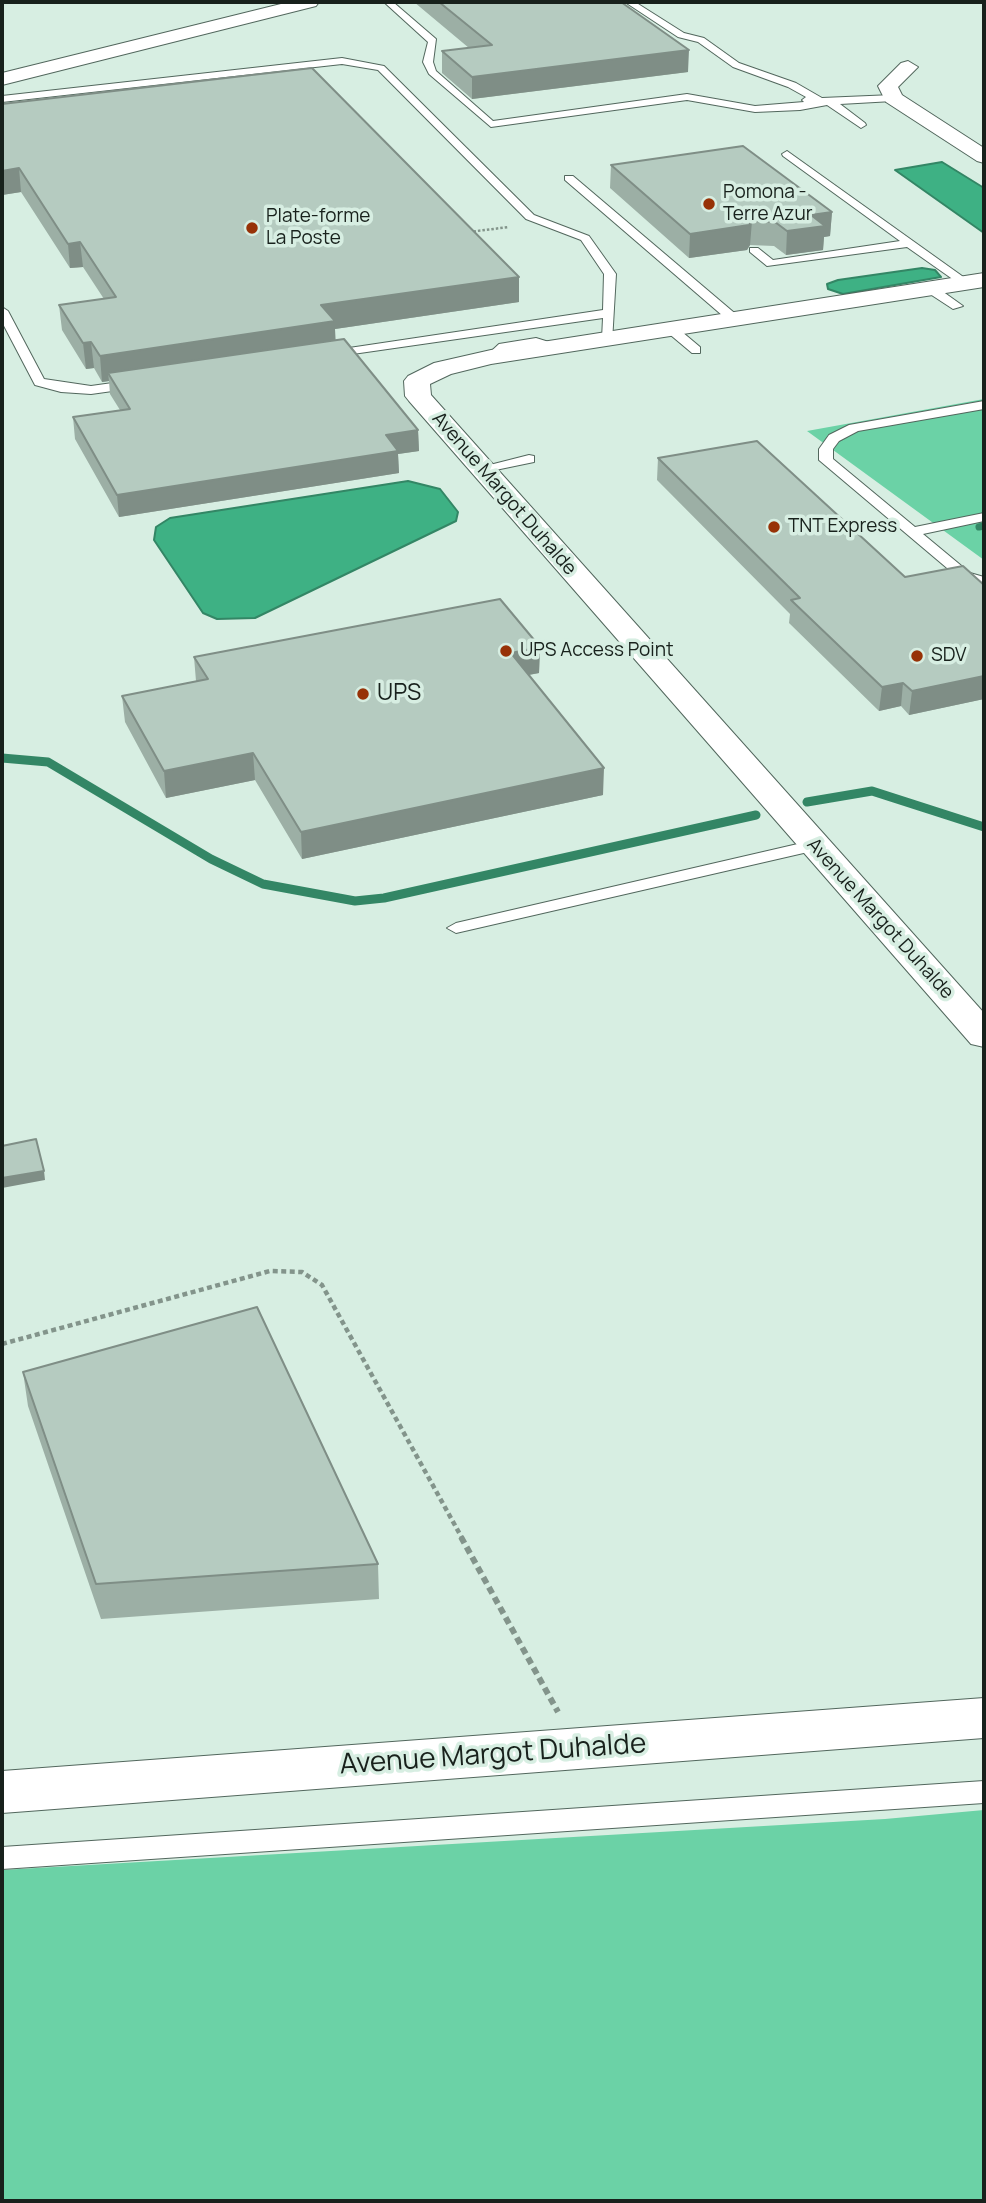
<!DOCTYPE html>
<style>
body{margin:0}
#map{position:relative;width:986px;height:2203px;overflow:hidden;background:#d7eee2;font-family:Manrope,sans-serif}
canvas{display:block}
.frame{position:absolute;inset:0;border:4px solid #18211c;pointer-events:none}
</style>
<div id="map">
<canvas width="986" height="2203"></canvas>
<div class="frame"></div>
</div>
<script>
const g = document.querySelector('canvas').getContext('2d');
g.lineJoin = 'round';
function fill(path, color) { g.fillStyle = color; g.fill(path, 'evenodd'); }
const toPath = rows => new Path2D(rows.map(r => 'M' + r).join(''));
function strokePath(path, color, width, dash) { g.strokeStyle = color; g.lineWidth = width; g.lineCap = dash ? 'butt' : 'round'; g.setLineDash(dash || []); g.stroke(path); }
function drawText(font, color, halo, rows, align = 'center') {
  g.font = font + ' Manrope,sans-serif'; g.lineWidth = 7; g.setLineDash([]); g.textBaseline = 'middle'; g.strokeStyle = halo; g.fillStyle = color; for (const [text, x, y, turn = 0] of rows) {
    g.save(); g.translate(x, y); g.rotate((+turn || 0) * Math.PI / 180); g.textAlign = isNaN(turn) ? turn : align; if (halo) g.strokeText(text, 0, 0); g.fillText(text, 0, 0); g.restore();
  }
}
const green = toPath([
 [984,399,984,560,807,431],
 [984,1810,984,2201,2,2201,2,1870,885,1819]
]);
const water = toPath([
 [942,162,984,188,984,233,895,170,942,162],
 [922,268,935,270,941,277,843,294,828,289,827,284,838,280,922,268],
 [408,481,440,489,458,512,456,521,255,618,217,619,203,613,154,540,156,527,170,518,408,481]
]);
const streamFar1 = toPath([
 [979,527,984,526]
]);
const stream = toPath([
 [2,758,48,762,211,859,263,884,355,901,384,898,756,815],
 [807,802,872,791,984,827]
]);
const pathFar2 = toPath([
 [469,232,509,227]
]);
const pathFar1 = toPath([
 [2,1344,270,1271,302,1272,322,1285,462,1538]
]);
const path = toPath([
 [461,1537,558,1712]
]);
const lane = toPath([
 [384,2,393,2,436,39,433,62,436,71,493,121,687,94,755,106,804,102,802,100,806,97,788,87,733,67,698,42,678,37,625,2,635,2,684,33,704,38,739,63,796,83,822,98,893,95,898,98,893,101,840,104,865,123,866,125,861,128,827,105,800,110,755,112,687,100,491,127,429,74,423,62,428,42,384,2],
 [342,58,384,66,534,215,589,236,616,274,612,342,602,339,603,318,325,358,323,355,329,351,603,310,604,274,581,240,526,219,378,70,342,64,2,102,2,96,342,58],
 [787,151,969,281,969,285,961,285,907,247,767,266,750,252,750,248,758,248,773,260,900,241,783,156,782,154,787,151],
 [565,176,573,176,738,316,738,322,730,322,565,180,565,176],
 [927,286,935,286,963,306,953,309,927,292,927,286],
 [2,307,8,311,44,379,91,386,134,380,140,384,134,388,91,394,61,392,35,385,2,322,2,307],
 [667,326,675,326,700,347,700,353,692,353,667,332,667,326],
 [536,338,565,347,559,351,536,346,507,350,491,361,485,357,499,344,536,338],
 [984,401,984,409,858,431,839,441,833,449,833,459,915,527,984,513,984,521,923,534,970,573,984,577,984,585,960,579,819,460,819,449,829,435,849,425,984,401],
 [529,455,534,456,534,462,481,473,474,469,529,455],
 [815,840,821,841,823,845,821,849,456,933,447,928,456,923,815,840],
 [984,1781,984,1803,2,1869,2,1847,984,1781]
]);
const street = toPath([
 [289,2,319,2,316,6,2,85,2,73,289,2],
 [908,61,918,67,898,87,902,95,984,148,984,163,977,161,886,102,878,86,901,63,908,61],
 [984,273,984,287,491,364,451,374,430,384,431,395,984,1013,984,1047,971,1044,409,401,405,396,404,381,408,376,434,363,491,350,984,273],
 [984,1698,984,1738,2,1813,2,1771,984,1698]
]);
const wall = toPath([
 [414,2,621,2,688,72,472,99,442,73,442,51,469,48],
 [2,104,519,302,335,329,335,340,418,430,419,451,398,454,399,473,119,517,75,439,73,417,120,410,110,394,109,381,102,382,94,368,86,369,62,330,59,305,104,299,83,267,70,268,21,192,2,195],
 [611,165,832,212,830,236,824,237,823,250,786,255,774,246,750,245,747,250,689,258,610,188],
 [658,458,905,577,984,585,984,699,909,715,901,706,879,711,789,623,790,614,657,480],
 [540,647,539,673,529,675,603,795,302,859,255,780,166,798,125,722,122,696,196,681,194,657],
 [23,1372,378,1564,379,1599,101,1619,28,1406]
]);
const shadedWall = toPath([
 [689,50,688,72,472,99,472,77],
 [19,168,21,192,2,195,2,171],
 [832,212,830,236,824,237,823,250,786,255,787,231,811,215],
 [752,221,750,245,747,250,689,258,690,234],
 [80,242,83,267,70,268,68,244],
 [519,277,519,302,335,329,336,347,108,373,109,381,102,382,100,356,321,305],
 [91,342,94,368,86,369,83,343],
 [418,430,419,451,398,454,399,473,119,517,117,495,386,435],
 [540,647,539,673,511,678,511,653],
 [984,676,984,699,909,715,912,691],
 [903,683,901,706,879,711,882,687],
 [253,753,255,780,166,798,164,771],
 [604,768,603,795,302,859,301,832],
 [44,1171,45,1180,2,1188,2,1178]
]);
const building = toPath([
 [439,2,621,2,689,50,472,77,442,51,492,45,439,2],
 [312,68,519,277,321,305,335,321,100,356,91,342,83,343,59,305,116,297,80,242,68,244,19,168,2,171,2,104,312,68],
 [743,146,832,212,811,215,825,226,787,231,775,222,752,221,749,225,690,234,611,165,743,146],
 [344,339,418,430,386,435,398,451,117,495,73,417,130,409,108,373,344,339],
 [757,441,905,577,963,566,984,585,984,676,912,691,903,683,882,687,791,600,800,598,658,458,757,441],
 [500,599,540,647,511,653,604,768,301,832,253,753,164,771,122,696,208,679,194,657,500,599],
 [36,1139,44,1171,2,1178,2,1146,36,1139],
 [257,1307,378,1564,96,1584,23,1372,257,1307]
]);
const markers = [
 [709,204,7,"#973207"],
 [252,228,7,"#973207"],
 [774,527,7,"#973207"],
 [506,651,7,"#973207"],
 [917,656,7,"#973207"],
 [363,694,7,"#973207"]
];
const farPoinames = [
 ["Pomona -",723,193],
 ["Terre Azur",723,215],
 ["Plate-forme",266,217],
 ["La Poste",266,239],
 ["TNT Express",788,527],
 ["UPS Access Point",520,651],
 ["SDV",931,656]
];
const farStreetnames = [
 ["Avenue Margot Duhalde",504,494,49],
 ["Avenue Margot Duhalde",880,919,48]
];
const poiNames = [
 ["UPS",377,694]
];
const nearStreetnames = [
 ["Avenue Margot Duhalde",493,1755,-4]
];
fill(green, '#6bd2a6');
fill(water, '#3eb184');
strokePath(water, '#338665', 2);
strokePath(streamFar1, '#338665', 7);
strokePath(stream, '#338665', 9);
strokePath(lane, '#52675d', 2);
strokePath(street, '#52675d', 2);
strokePath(pathFar2, '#83948b', 2.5, [2.5, 2]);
strokePath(pathFar1, '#83948b', 4.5, [5, 3.5]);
strokePath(path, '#83948b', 6, [7, 4.5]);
fill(lane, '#fff');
fill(street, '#fff');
fill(wall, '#9cafa5');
fill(shadedWall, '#7f8e86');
fill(building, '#b5cbc0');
strokePath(building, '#7f8e86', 2);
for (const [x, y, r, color] of markers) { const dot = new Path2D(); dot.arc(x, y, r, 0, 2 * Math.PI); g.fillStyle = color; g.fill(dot); strokePath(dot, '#d7eee2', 2.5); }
drawText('19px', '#18211c', '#d7eee2', farPoinames, 'left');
drawText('19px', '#18211c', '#d7eee2', farStreetnames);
drawText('23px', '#18211c', '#d7eee2', poiNames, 'left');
drawText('28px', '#18211c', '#d7eee2', nearStreetnames);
</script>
